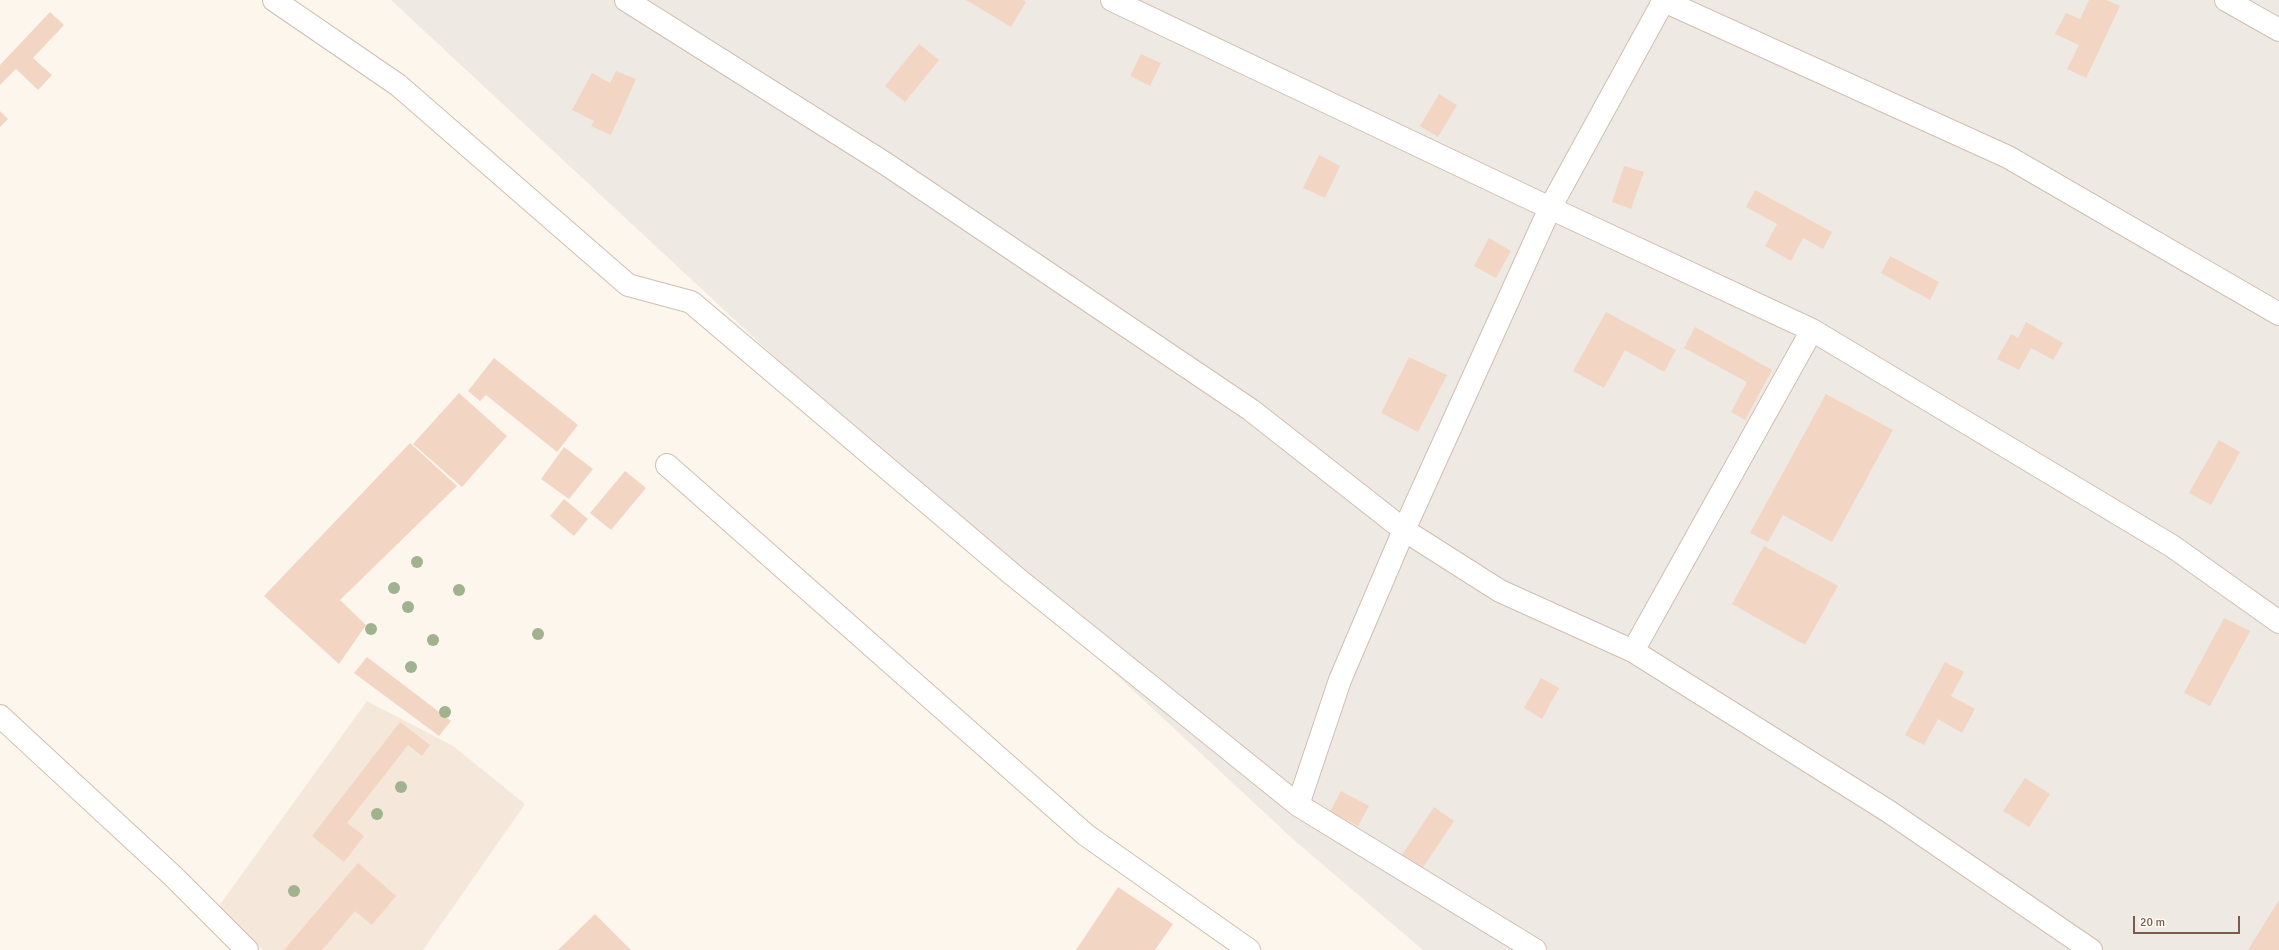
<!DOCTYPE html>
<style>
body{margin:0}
#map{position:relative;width:2279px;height:950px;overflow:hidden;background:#fdf6ec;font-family:Signika,sans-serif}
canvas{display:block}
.scale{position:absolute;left:2133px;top:916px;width:107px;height:18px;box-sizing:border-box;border:2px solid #7a5c4d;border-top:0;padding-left:5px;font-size:12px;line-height:14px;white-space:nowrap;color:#7a5c4d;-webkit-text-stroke:3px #fffaf3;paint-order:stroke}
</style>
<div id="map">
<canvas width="2279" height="950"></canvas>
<div class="scale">20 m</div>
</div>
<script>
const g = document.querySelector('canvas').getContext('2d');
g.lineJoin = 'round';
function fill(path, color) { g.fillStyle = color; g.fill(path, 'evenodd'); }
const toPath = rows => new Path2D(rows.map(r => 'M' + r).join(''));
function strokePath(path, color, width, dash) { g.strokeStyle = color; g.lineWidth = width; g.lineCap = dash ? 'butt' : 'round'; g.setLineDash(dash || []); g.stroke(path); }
const residential = toPath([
 [367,701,453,746,525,804,423,950,263,950,216,910]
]);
const industrial = toPath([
 [391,0,2279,0,2279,950,1423,950,1295,841]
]);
const building = toPath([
 [966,0,1023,0,1026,2,1011,27],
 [2089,0,2106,0,2120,6,2086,78,2067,69,2079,45,2055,34,2066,13,2080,19],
 [50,12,64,25,33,58,52,75,38,90,16,69,0,85,0,65],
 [919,44,939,60,905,102,885,86],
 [1141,54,1161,63,1150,86,1130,76],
 [616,71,636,79,611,135,591,126,594,121,572,110,592,73,610,83],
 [1439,94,1457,105,1438,137,1420,126],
 [0,111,8,119,0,127],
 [1319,155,1340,166,1325,198,1303,188],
 [1624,166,1644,172,1631,209,1612,202],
 [1755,190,1832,232,1823,249,1803,238,1791,261,1765,246,1777,224,1746,207],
 [1489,238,1511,251,1496,278,1474,266],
 [1890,256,1939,282,1930,300,1881,273],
 [1606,312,1676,350,1664,372,1625,350,1604,388,1573,371],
 [2026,322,2063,343,2053,360,2031,348,2019,370,1997,359,2011,334,2018,338],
 [1695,327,1772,370,1745,420,1731,412,1747,382,1684,348],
 [1409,357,1447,375,1418,432,1381,413],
 [494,358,578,425,557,452,486,395,480,401,468,391],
 [459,393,507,436,462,487,413,444],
 [1826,394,1893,430,1832,542,1783,515,1768,542,1750,533],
 [2219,440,2240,452,2211,505,2189,493],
 [410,443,457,486,340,600,366,625,339,664,264,596],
 [564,447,593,469,569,499,541,479],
 [625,471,646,488,611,530,590,513],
 [564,499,588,519,574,536,550,516],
 [1764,546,1838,586,1805,645,1732,604],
 [2224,618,2250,631,2210,706,2184,693],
 [367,657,451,721,439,736,354,673],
 [1945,662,1964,672,1951,696,1975,709,1962,733,1938,719,1924,745,1905,735],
 [1541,678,1559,688,1542,719,1524,708],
 [400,722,430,745,422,756,408,745,347,823,364,836,344,862,312,836],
 [2025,778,2050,794,2029,827,2003,811],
 [1341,791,1369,806,1358,826,1330,812],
 [1434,807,1454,821,1422,869,1402,855],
 [358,863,396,896,372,925,355,911,322,950,284,950],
 [1118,887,1173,924,1155,950,1076,950],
 [2279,900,2279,950,2248,950],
 [595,914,631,950,558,950]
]);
const street = toPath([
 [274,0,398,85,628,285,691,302,1013,575,1298,805,1535,950],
 [626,0,886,164,1251,410,1404,530,1500,591,1633,651,1888,811,2091,950],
 [1112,0,1550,208,1812,330,2172,546,2279,622],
 [1662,0,2008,157,2279,314],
 [2226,0,2279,30],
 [667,465,1086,835,1249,950],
 [1633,651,1812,330],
 [0,716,174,877,247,950],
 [1298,805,1340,680,1404,530,1550,208,1664,0]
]);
const trees = [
 [417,562],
 [394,588],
 [459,590],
 [408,607],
 [371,629],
 [538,634],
 [433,640],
 [411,667],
 [445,712],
 [401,787],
 [377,814],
 [294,891]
];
fill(residential, '#f5e8da');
fill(industrial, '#efe9e4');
fill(building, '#f3d5c3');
strokePath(street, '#d1beb0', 24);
strokePath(street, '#fff', 22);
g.fillStyle = '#a0b28e';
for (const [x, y] of trees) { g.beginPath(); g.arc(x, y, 6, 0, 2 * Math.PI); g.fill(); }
</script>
